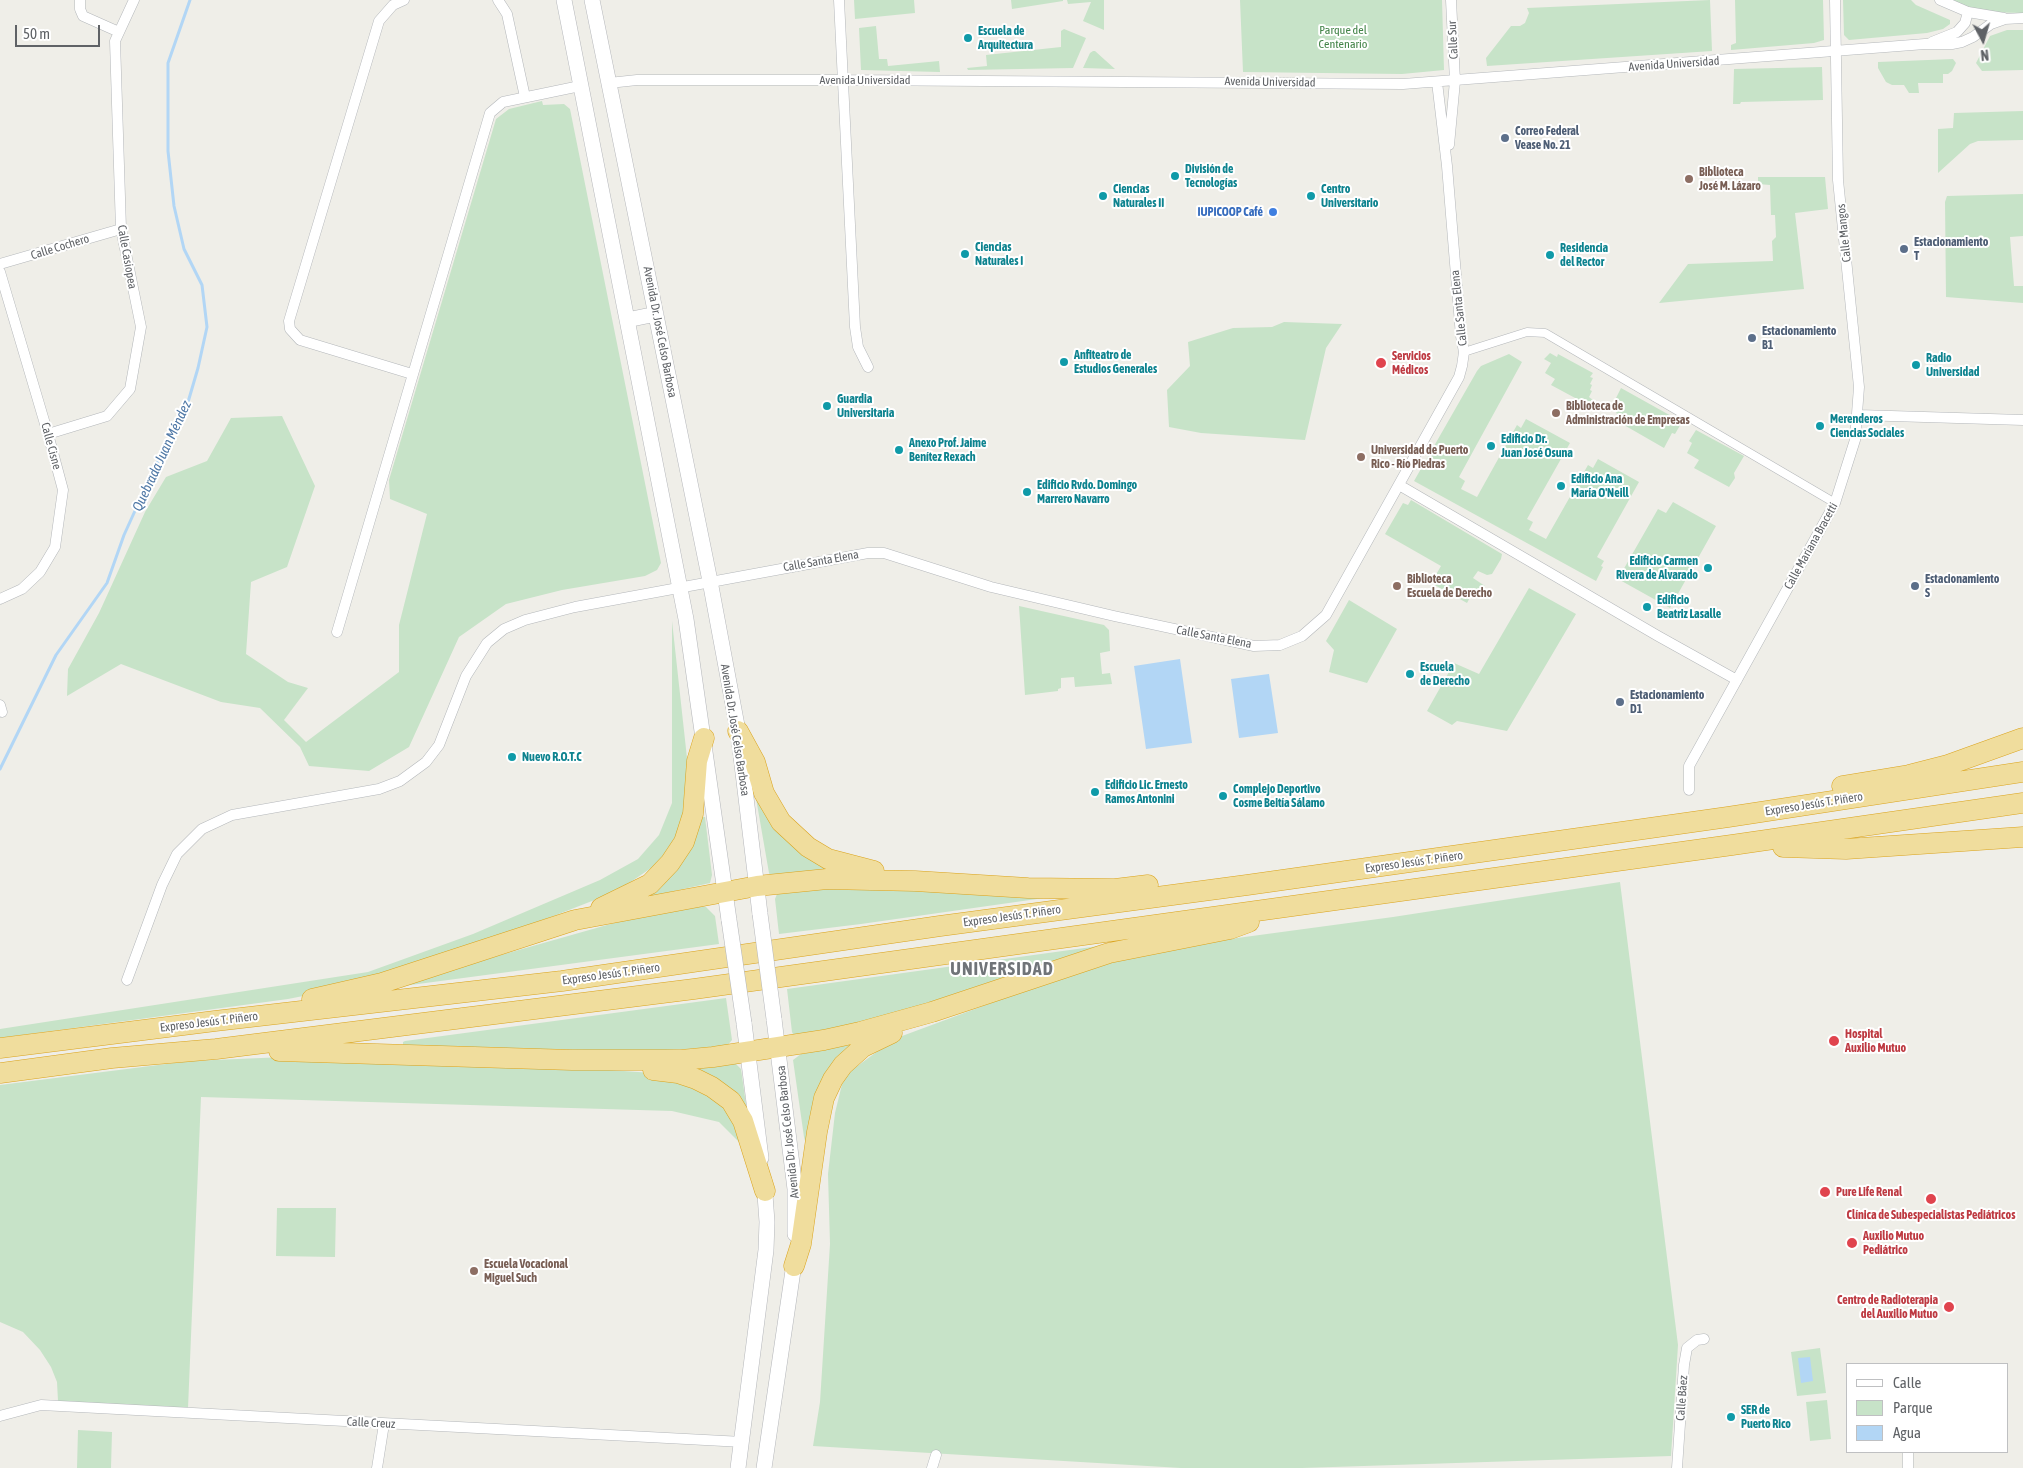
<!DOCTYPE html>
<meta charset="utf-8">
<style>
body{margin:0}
#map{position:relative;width:2023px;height:1468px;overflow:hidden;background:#efeee8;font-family:"Asap Condensed",sans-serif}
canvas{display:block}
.legend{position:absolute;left:1846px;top:1363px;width:162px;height:90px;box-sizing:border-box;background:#fff;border:1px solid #bfc0c2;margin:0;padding:6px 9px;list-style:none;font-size:15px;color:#5f6266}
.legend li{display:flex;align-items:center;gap:10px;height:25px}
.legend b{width:25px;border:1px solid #bfc0c2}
.north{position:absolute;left:1958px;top:15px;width:50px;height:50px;-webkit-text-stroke:4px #fff;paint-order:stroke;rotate:174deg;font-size:14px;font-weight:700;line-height:20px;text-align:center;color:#5f6266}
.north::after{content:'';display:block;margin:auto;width:18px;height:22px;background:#5f6266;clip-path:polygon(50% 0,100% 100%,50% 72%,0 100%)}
.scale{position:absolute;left:15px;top:25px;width:85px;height:22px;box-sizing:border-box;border:2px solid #5f6266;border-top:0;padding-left:6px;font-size:15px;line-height:18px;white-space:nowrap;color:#5f6266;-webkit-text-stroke:4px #fff;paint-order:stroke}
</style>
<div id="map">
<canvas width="2023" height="1468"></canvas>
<ul class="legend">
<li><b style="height:6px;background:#fff"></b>Calle</li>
<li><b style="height:14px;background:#c7e3c8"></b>Parque</li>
<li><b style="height:14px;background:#b2d6f5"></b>Agua</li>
</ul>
<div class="north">N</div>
<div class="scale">50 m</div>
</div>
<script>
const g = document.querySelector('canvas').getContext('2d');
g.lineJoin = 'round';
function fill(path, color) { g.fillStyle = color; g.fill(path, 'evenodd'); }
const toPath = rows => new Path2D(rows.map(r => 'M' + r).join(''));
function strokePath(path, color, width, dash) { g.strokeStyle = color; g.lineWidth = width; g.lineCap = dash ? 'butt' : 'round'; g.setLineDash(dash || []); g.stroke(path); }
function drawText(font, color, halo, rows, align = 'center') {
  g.font = font + ' "Asap Condensed",sans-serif'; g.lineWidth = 4; g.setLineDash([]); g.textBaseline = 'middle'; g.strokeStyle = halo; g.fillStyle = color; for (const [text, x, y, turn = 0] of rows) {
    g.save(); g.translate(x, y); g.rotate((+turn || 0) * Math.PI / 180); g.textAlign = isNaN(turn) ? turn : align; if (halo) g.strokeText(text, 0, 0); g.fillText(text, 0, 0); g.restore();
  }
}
const green = toPath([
 [854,0,914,0,915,13,855,19],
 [1011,0,1063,0,1063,1,1012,9],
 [1067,0,1104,0,1104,30,1083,21,1091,2,1068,4],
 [1240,0,1442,0,1444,70,1402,74,1243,72],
 [1710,0,1712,51,1487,66,1486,58,1511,26,1520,26,1525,23,1529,13,1527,8],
 [1735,0,1823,0,1824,40,1814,43,1731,50,1731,45,1736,43],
 [1843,0,1911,0,1916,5,1950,20,1950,24,1943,29,1927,33,1849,40,1844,35],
 [1948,0,2023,0,2023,13,1983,12],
 [876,26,879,59,887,59,888,66,939,61,940,72,861,70,859,28],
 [1064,29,1086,38,1073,68,968,70,967,68,987,66,986,55,1061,47,1061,31],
 [2007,30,2023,30,2023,70,1982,71,1976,63,1990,36],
 [1093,51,1095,51,1115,69,1083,68,1090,53],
 [1953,59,1956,63,1952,71,1948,74,1943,74,1943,83,1918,83,1919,93,1909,93,1904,85,1892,85,1886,82,1878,68,1878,62],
 [1822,67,1823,100,1741,102,1740,104,1733,104,1734,69],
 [542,101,543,105,564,104,570,109,661,563,657,570,645,576,562,590,506,604,459,637,409,747,369,771,309,766,300,747,260,708,221,702,121,664,67,696,68,669,99,613,145,512,166,477,207,461,231,418,282,416,315,486,287,567,251,582,246,654,288,682,308,688,284,720,306,742,399,672,399,625,427,514,390,499,389,480,496,119,509,109],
 [2023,111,2023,140,1978,141,1970,144,1938,173,1938,129,1953,128,1954,113],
 [1758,177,1825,177,1828,209,1795,213,1804,289,1659,303,1688,264,1773,261,1772,241,1776,237,1775,215,1771,215,1770,185,1758,184],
 [2023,194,2023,236,2010,237,2014,286,2023,286,2023,303,1946,297,1945,202,1947,196],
 [1284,322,1342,324,1326,348,1305,440,1201,433,1169,427,1167,390,1190,366,1188,342,1233,328,1272,327],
 [1550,353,1557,357,1558,354,1593,373,1590,377,1593,378,1590,384,1592,385,1590,390,1592,391,1589,397,1593,400,1590,406,1551,385,1555,379,1545,373,1551,363,1544,359],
 [1509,354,1522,362,1459,477,1465,481,1461,489,1477,497,1517,425,1521,428,1526,419,1570,443,1527,519,1533,522,1529,530,1546,539,1588,465,1593,468,1598,459,1639,482,1597,557,1604,561,1601,566,1603,567,1596,581,1414,481,1477,371,1481,366],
 [1621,388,1682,422,1675,434,1672,433,1664,448,1624,425,1627,419,1616,413,1622,402,1616,398],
 [1696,430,1744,456,1734,473,1735,478,1729,487,1694,468,1699,460,1687,453,1692,443,1689,441],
 [1411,500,1502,554,1501,559,1492,574,1487,575,1478,571,1473,578,1485,586,1481,596,1473,592,1467,603,1431,583,1441,566,1385,534,1403,503,1408,505],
 [1673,502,1716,526,1670,608,1618,579,1658,509,1666,513],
 [1529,588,1576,614,1507,731,1457,721,1452,725,1427,711,1454,663,1479,674],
 [1349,600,1397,629,1367,683,1329,672,1334,650,1326,641],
 [1019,606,1104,625,1109,630,1110,651,1100,653,1102,674,1110,673,1112,684,1075,687,1074,677,1061,678,1061,688,1058,689,1058,691,1025,695],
 [672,621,687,758,687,794,683,826,657,864,632,881,615,892,477,946,369,983,288,999,0,1038,0,1029,368,972,473,934,600,880,638,859,659,835,672,803],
 [753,781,829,864,827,872,771,877,769,873],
 [700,817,705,817,712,875,710,883,648,897,648,894],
 [1620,882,1678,1345,1671,1456,1302,1468,1181,1468,813,1446,820,1402,830,1244,828,1174,835,1113,844,1076,894,1039,1126,953,1393,917],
 [827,889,1012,892,1044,898,861,924,779,934,775,899,777,894,793,891],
 [699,906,706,907,715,916,719,944,403,986,402,983,607,925,645,915],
 [1099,946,870,1022,794,1036,792,1032,787,989],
 [726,998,732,1040,726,1047,645,1051,405,1047,403,1045,403,1042,405,1041],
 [857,1043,808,1151,804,1137,793,1060,801,1054],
 [285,1057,580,1068,667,1074,728,1102,742,1145,719,1122,672,1111,201,1097,188,1408,58,1401,57,1382,51,1367,40,1350,23,1332,0,1322,0,1085,190,1061],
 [735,1063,741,1069,747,1111,691,1067],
 [277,1208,336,1208,335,1257,276,1256],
 [1820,1348,1826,1393,1797,1396,1791,1352],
 [1827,1400,1831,1439,1810,1441,1806,1402],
 [78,1430,112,1432,111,1468,77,1468]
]);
const water = toPath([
 [1180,659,1192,743,1146,749,1134,666],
 [1269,674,1278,733,1239,738,1231,679],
 [1810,1357,1813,1381,1801,1383,1798,1358]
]);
const stream = toPath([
 [0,769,56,655,107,583,124,535,154,469,186,409,198,368,207,327,202,285,184,249,174,206,168,151,168,63,190,0]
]);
const pedestrian = toPath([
 [1464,352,1527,332,1545,333,1835,503]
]);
const minor = toPath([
 [80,0,80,9,83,16,119,32],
 [404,0,393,5,379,21,289,321,290,329,300,340,412,374],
 [498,0,507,14,525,97],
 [839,0,855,327,858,347,868,367],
 [1940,0,1968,12,2004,18],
 [1932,42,1957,32,1965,23,1968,12],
 [609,83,637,80,844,80,1403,84,1925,44,1952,44,1962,42,1973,37,1991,24,2005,19,2023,18],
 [1449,145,1455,81,1451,0],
 [0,264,121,229],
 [0,272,48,434,63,490,55,547,40,572,22,589,0,599],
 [1858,415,2023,420],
 [48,434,107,416,130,389,141,327,121,229,115,41,134,0],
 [1399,485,1658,636,1737,680],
 [337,632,490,113,503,102,580,86],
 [0,705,2,712],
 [1689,790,1689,766,1835,503,1855,440,1859,387,1838,180,1835,0],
 [127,980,162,885,177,854,202,829,232,815,379,789,400,781,426,762,439,745,466,676,487,643,504,629,525,620,575,607,868,553,884,553,991,587,1114,616,1254,646,1280,645,1302,636,1326,615,1459,377,1462,366,1464,352,1461,336,1447,166,1437,82],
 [0,1416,41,1405,743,1442],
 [377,1468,384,1424],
 [932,1468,936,1455],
 [1677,1468,1684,1365,1687,1348,1697,1340,1704,1339],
 [1908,1468,1908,1452]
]);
const secondary = toPath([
 [564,0,686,619,729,920],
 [592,0,710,581,738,731,760,914],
 [627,320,656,314],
 [774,1019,795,1189,795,1234],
 [744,1023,761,1158],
 [738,1468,766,1250,767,1222,764,1181],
 [764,1468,795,1257]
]);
const motorway = toPath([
 [738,731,755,762,764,793,781,822,808,847,828,859,874,871],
 [1842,786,1909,775,1948,765,2023,738],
 [1783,847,1846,849,2023,837],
 [601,908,650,884,670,863,684,842,693,814,697,761,704,738],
 [312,999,382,983,575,920,757,886,827,879,915,881,1028,888,1115,889,1148,885],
 [0,1048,215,1021,562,981,940,926,1247,885,1728,817,2023,772],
 [279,1051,572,1060,681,1060,713,1057,824,1040,860,1032,932,1012,1109,953,1230,929,1249,922],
 [653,1070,678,1073,696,1079,712,1087,731,1101,743,1121,765,1191],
 [0,1073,112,1058,216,1049,694,989,1732,845,2023,803],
 [794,1266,801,1244,817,1132,824,1098,833,1079,843,1065,863,1047,892,1033]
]);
const secondaryBridge = toPath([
 [760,914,774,1019],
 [729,920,744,1023]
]);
const markers = [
 [968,38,5,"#0f9aa8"],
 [1505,138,5,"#5c6f8a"],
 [1175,176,5,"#0f9aa8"],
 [1689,179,5,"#8d6e63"],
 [1103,196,5,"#0f9aa8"],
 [1311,196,5,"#0f9aa8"],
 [1273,212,5,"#3f7fe0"],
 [1904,249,5,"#5c6f8a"],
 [965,254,5,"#0f9aa8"],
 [1550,255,5,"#0f9aa8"],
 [1752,338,5,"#5c6f8a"],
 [1064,362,5,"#0f9aa8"],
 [1381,363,6,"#e0444e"],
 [1916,365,5,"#0f9aa8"],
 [827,406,5,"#0f9aa8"],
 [1556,413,5,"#8d6e63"],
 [1820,426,5,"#0f9aa8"],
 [1491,446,5,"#0f9aa8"],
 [899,450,5,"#0f9aa8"],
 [1361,457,5,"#8d6e63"],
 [1561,486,5,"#0f9aa8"],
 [1027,492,5,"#0f9aa8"],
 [1708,568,5,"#0f9aa8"],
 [1397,586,5,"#8d6e63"],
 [1915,586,5,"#5c6f8a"],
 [1647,607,5,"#0f9aa8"],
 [1410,674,5,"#0f9aa8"],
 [1620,702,5,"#5c6f8a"],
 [512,757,5,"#0f9aa8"],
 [1095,792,5,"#0f9aa8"],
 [1223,796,5,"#0f9aa8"],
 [1834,1041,6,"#e0444e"],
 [1825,1192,6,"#e0444e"],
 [1931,1199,6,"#e0444e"],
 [1852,1243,6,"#e0444e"],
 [474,1271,5,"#8d6e63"],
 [1949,1307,6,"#e0444e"],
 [1731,1417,5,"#0f9aa8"]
];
const parkNames = [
 ["Parque del",1343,30],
 ["Centenario",1343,44]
];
const cultureNames = [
 ["Escuela de",978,31],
 ["Arquitectura",978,45],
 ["División de",1185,169],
 ["Tecnologías",1185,183],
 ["Ciencias",1113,189],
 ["Naturales II",1113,203],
 ["Centro",1321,189],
 ["Universitario",1321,203],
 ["Ciencias",975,247],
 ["Naturales I",975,261],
 ["Residencia",1560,248],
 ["del Rector",1560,262],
 ["Anfiteatro de",1074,355],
 ["Estudios Generales",1074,369],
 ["Radio",1926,358],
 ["Universidad",1926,372],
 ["Guardia",837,399],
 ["Universitaria",837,413],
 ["Merenderos",1830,419],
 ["Ciencias Sociales",1830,433],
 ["Edificio Dr.",1501,439],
 ["Juan José Osuna",1501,453],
 ["Anexo Prof. Jaime",909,443],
 ["Benítez Rexach",909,457],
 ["Edificio Ana",1571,479],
 ["María O'Neill",1571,493],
 ["Edificio Rvdo. Domingo",1037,485],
 ["Marrero Navarro",1037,499],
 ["Edificio Carmen",1698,561,"right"],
 ["Rivera de Alvarado",1698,575,"right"],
 ["Edificio",1657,600],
 ["Beatriz Lasalle",1657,614],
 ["Escuela",1420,667],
 ["de Derecho",1420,681],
 ["Nuevo R.O.T.C",522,757],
 ["Edificio Lic. Ernesto",1105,785],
 ["Ramos Antonini",1105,799],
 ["Complejo Deportivo",1233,789],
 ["Cosme Beitía Sálamo",1233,803],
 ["SER de",1741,1410],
 ["Puerto Rico",1741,1424]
];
const streetNames = [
 ["Calle Sur",1453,40,-93],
 ["Avenida Universidad",1674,64,-4],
 ["Avenida Universidad",865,80],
 ["Avenida Universidad",1270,82,1],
 ["Calle Mangos",1844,233,-96],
 ["Calle Cochero",60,247,-17],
 ["Calle Casiopea",127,257,80],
 ["Calle Santa Elena",1459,308,-96],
 ["Avenida Dr. José Celso Barbosa",660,332,79],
 ["Calle Cisne",51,446,75],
 ["Calle Mariana Bracetti",1811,546,-61],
 ["Calle Santa Elena",821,561,-10],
 ["Calle Santa Elena",1214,637,11],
 ["Avenida Dr. José Celso Barbosa",735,730,81],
 ["Expreso Jesús T. Piñero",1814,804,-9],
 ["Expreso Jesús T. Piñero",1414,862,-8],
 ["Expreso Jesús T. Piñero",1012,916,-8],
 ["Expreso Jesús T. Piñero",611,974,-8],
 ["Expreso Jesús T. Piñero",209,1022,-7],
 ["Avenida Dr. José Celso Barbosa",788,1132,-96],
 ["Calle Báez",1682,1398,-86],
 ["Calle Creuz",371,1423,3]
];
const serviceNames = [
 ["Correo Federal",1515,131],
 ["Vease No. 21",1515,145],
 ["Estacionamiento",1914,242],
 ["T",1914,256],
 ["Estacionamiento",1762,331],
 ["B1",1762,345],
 ["Estacionamiento",1925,579],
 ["S",1925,593],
 ["Estacionamiento",1630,695],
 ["D1",1630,709]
];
const educationNames = [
 ["Biblioteca",1699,172],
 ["José M. Lázaro",1699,186],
 ["Biblioteca de",1566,406],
 ["Administración de Empresas",1566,420],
 ["Universidad de Puerto",1371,450],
 ["Rico - Río Piedras",1371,464],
 ["Biblioteca",1407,579],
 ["Escuela de Derecho",1407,593],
 ["Escuela Vocacional",484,1264],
 ["Miguel Such",484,1278]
];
const shopNames = [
 ["IUPICOOP Café",1263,212]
];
const healthNames = [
 ["Servicios",1392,356],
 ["Médicos",1392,370],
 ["Hospital",1845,1034],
 ["Auxilio Mutuo",1845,1048],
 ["Pure Life Renal",1836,1192],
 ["Clínica de Subespecialistas Pediátricos",1931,1215,"center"],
 ["Auxilio Mutuo",1863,1236],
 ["Pediátrico",1863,1250],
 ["Centro de Radioterapia",1938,1300,"right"],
 ["del Auxilio Mutuo",1938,1314,"right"]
];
const waterNames = [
 ["Quebrada Juan Méndez",162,456,-65]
];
const districtNames = [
 ["UNIVERSIDAD",1002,969]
];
fill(green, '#c7e3c8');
fill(water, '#b2d6f5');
strokePath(stream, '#b2d6f5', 3);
strokePath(pedestrian, '#b4b7ba', 9);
strokePath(minor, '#b4b7ba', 11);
strokePath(secondary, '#b4b6ba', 16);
strokePath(motorway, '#daa31c', 21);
strokePath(pedestrian, '#fff', 8);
strokePath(minor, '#fff', 10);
strokePath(secondary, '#fff', 15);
strokePath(motorway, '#f0dd9d', 20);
strokePath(secondaryBridge, '#b4b6ba', 16, []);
strokePath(secondaryBridge, '#fff', 15);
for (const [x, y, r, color] of markers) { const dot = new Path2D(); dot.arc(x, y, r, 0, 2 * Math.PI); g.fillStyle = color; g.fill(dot); strokePath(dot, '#fff', 2); }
drawText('12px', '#418246', '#fff', parkNames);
drawText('bold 12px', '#0d838f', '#fff', cultureNames, 'left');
drawText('12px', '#5f6266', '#fff', streetNames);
drawText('bold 12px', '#4e5e75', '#fff', serviceNames, 'left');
drawText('bold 12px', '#785e54', '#fff', educationNames, 'left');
drawText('bold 12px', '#366cbe', '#fff', shopNames, 'right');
drawText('bold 12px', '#be3a42', '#fff', healthNames, 'left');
drawText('italic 14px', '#4f78a6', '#fff', waterNames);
g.letterSpacing = '1px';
drawText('bold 18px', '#707478', '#fff', districtNames);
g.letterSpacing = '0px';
</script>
